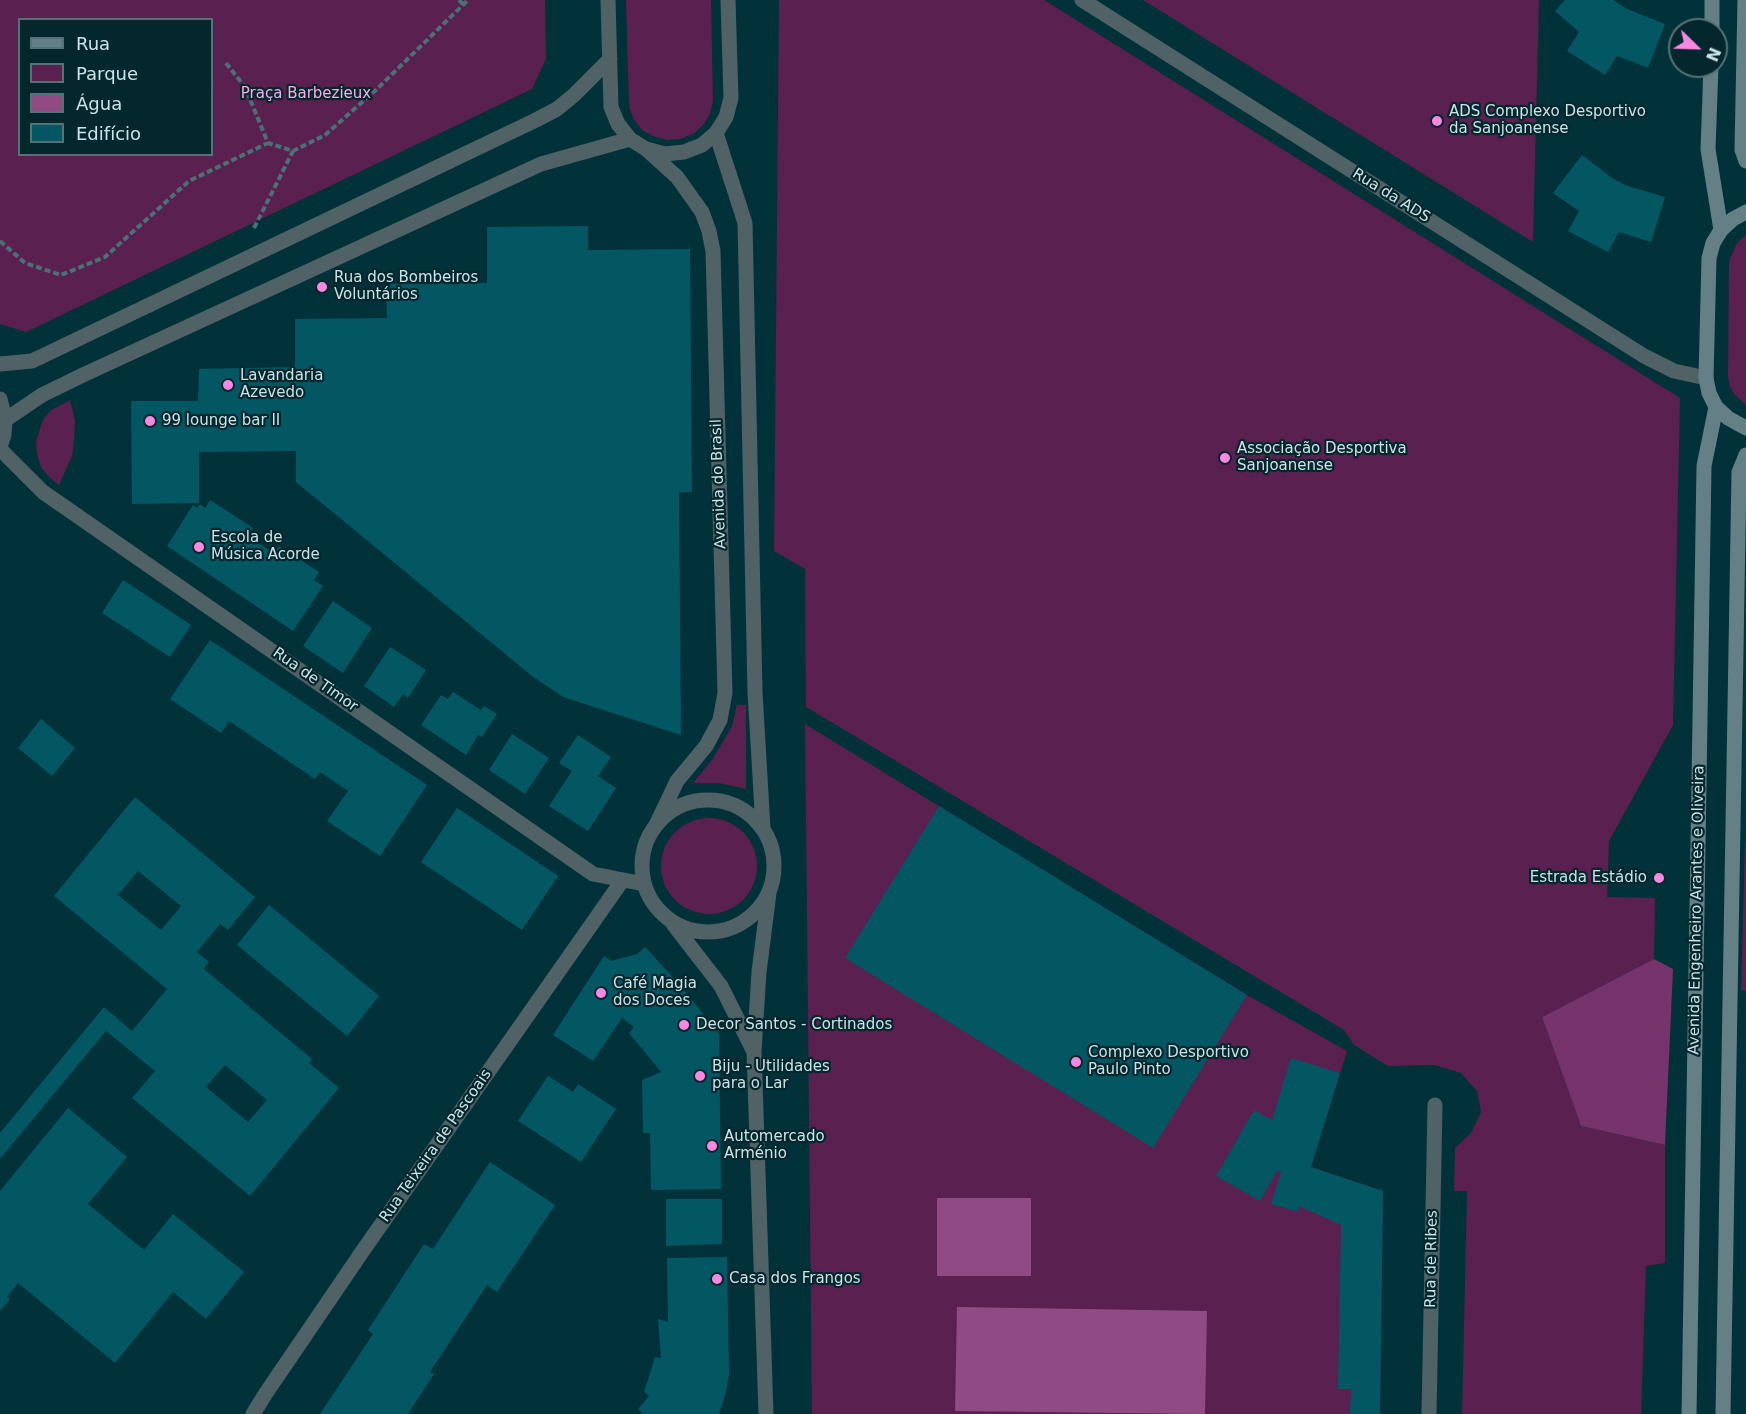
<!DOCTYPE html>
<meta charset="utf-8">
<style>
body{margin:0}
#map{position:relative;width:1746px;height:1414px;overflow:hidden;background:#01323a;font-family:"DejaVu Sans",sans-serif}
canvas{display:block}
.legend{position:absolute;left:18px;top:18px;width:195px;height:138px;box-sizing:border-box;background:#04272d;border:2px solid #547277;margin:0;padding:8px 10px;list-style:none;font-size:18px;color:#cbe2e7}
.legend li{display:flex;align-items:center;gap:12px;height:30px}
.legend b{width:30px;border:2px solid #547277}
.north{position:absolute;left:1668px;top:18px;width:60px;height:60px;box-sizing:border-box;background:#04272d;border:2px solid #547277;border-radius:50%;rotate:113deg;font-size:16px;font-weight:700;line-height:24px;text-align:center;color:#cbe2e7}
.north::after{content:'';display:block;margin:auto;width:21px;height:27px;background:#fb87e5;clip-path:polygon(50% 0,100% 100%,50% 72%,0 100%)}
</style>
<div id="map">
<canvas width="1746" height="1414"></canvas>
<ul class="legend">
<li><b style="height:8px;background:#648086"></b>Rua</li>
<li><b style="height:16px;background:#5a2050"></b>Parque</li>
<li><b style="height:16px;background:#914b84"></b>Água</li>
<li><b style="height:16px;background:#025763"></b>Edifício</li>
</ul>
<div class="north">N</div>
</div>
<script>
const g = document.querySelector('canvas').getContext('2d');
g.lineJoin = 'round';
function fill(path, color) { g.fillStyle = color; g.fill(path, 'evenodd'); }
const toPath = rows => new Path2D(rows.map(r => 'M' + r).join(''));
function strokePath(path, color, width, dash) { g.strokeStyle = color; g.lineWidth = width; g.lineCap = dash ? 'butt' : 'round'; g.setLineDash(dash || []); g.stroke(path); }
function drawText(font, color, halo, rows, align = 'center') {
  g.font = font + ' "DejaVu Sans",sans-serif'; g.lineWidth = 4.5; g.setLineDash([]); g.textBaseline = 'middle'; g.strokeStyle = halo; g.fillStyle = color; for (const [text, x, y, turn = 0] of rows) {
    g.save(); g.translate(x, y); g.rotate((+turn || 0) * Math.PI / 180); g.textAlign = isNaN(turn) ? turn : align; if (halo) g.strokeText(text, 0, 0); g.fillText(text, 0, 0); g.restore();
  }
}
const green = toPath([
 [0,0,545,0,546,59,532,89,26,332,0,324],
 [20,20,212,20,212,154,20,154],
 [626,0,711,0,713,101,710,114,703,125,693,134,680,139,667,140,653,136,642,130,634,119,629,107],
 [779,0,1044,0,1680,398,1673,725,1609,841,1607,897,1655,898,1654,959,1542,1017,1581,1126,1665,1145,1665,1263,1646,1266,1641,1414,1462,1414,1467,1191,1454,1191,1455,1148,1471,1133,1481,1112,1477,1091,1461,1073,1435,1065,1388,1066,1354,1045,1344,1030,806,707,805,569,774,551],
 [1143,0,1539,0,1533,242],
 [1746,235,1746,405,1735,395,1730,387,1728,377,1729,261,1737,243],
 [70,400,75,420,74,441,72,456,59,485,49,477,41,467,37,454,36,441,43,420,50,411],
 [737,705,746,705,746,789,719,783,693,783,712,760,732,726],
 [805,724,1247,995,1347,1051,1311,1167,1383,1191,1380,1414,812,1414],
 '661 866a48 48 0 1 1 96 0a48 48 0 1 1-96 0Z',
 [1745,843,1746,843,1746,991,1741,990]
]);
const forest = toPath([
 [1654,959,1673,969,1665,1145,1581,1126,1542,1017]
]);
const water = toPath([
 [937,1198,1031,1198,1031,1276,937,1276],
 [957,1307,1207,1311,1205,1414,955,1411]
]);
const building = toPath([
 [1565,0,1613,0,1627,9,1665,24,1648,68,1617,56,1605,75,1567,51,1579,32,1555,11],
 [1582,155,1612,178,1625,185,1665,197,1651,242,1619,232,1608,252,1568,231,1579,211,1553,193],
 [588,226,588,250,690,249,692,492,679,492,681,735,563,697,532,676,296,482,296,451,199,452,199,503,132,504,131,401,198,401,199,369,295,367,295,319,387,318,386,284,487,283,487,227],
 [210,500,253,528,248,537,274,553,279,546,319,572,314,580,323,586,293,631,167,546,193,505,197,508,200,504,205,508],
 [123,580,191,625,170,657,102,613],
 [333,601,372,628,343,673,303,646],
 [210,640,427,785,380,856,327,821,348,791,320,772,315,779,229,721,221,733,170,699],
 [390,647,426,670,408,698,403,694,394,707,364,686],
 [453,692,481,710,484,706,497,714,482,737,478,735,466,755,421,725,441,695,448,699],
 [41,719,75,748,52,776,18,748],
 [512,734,549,758,525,794,489,770],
 [578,735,611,757,598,776,616,788,588,831,549,806,572,771,559,763],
 [135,797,255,897,228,930,220,924,197,952,209,962,204,969,312,1059,309,1063,339,1088,250,1196,132,1098,155,1071,106,1031,0,1159,0,1133,104,1007,132,1031,167,989,54,896],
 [138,871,181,906,161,930,118,895],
 [225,1065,267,1100,248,1122,206,1087],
 [939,806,1247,995,1153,1148,845,958],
 [457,808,558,876,522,930,421,862],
 [269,905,379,996,347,1036,237,945],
 [645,947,680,985,719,1034,721,1189,651,1190,650,1133,643,1133,642,1080,661,1072,629,1033,634,1027,622,1018,593,1061,553,1035,604,956,611,961,637,954],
 [1291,1058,1340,1073,1311,1167,1383,1191,1380,1414,1350,1414,1351,1389,1338,1389,1341,1225,1299,1206,1298,1212,1271,1204,1281,1172,1277,1171,1260,1201,1216,1176,1254,1110,1272,1120],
 [548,1076,573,1092,578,1084,616,1109,581,1162,518,1121],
 [68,1108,127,1157,88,1204,144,1250,173,1214,244,1272,206,1319,173,1292,115,1363,18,1283,7,1297,10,1299,0,1311,0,1191],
 [490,1162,555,1205,497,1292,487,1285,430,1372,434,1374,408,1414,320,1414,373,1334,368,1330,424,1244,433,1249],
 [666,1199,722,1199,722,1244,666,1246],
 [727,1257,729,1374,726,1392,719,1414,643,1414,638,1409,649,1396,644,1392,655,1357,661,1358,658,1319,668,1322,667,1258]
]);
const path = toPath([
 [459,0,464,5],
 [226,63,245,87,268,143,293,151,325,135,377,89,468,0],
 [254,228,293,151],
 [0,241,25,263,61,275,105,257,189,181,268,143]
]);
const minor = toPath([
 [1082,0,1644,356,1674,371,1706,378],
 [716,133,745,223,755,692,763,828],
 [646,149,677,177,702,212,709,231,713,251,725,693,720,720,706,746,677,781,657,823],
 [0,449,43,492,593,874,644,884],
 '642 866a66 66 0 1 1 132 0a66 66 0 1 1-132 0Z',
 [673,924,721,986,753,1050],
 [253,1414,266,1393,364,1249,622,881],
 [766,1414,754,1051,759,972,769,893],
 [1429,1414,1435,1105]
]);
const tertiary = toPath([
 [608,0,611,107,618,124,630,139,646,149,665,154,684,152,702,145,716,133,726,117,731,98,728,0],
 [0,364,32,361,536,120,557,109,574,95,610,59],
 [0,399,5,420,4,435,0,447],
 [5,420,42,395,85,374,541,164,630,139]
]);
const secondary = toPath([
 [1745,0,1742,150,1746,161],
 [1712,30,1712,0],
 [1711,66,1708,149,1721,230],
 [1746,212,1733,219,1721,230,1713,243,1709,258,1706,378,1709,393,1716,407,1728,418,1746,428],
 [1689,1414,1704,466,1716,407],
 [1723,1414,1739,472,1746,455]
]);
const markers = [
 [1437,121,6,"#fb87e5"],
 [322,287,6,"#fb87e5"],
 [228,385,6,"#fb87e5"],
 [150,421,6,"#fb87e5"],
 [1225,458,6,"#fb87e5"],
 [199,547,6,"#fb87e5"],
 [1659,878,6,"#fb87e5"],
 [601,993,6,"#fb87e5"],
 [684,1025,6,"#fb87e5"],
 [1076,1062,6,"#fb87e5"],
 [700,1076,6,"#fb87e5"],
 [712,1146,6,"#fb87e5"],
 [717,1279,6,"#fb87e5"]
];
const parkNames = [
 ["Praça Barbezieux",306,94]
];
const poiNames = [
 ["ADS Complexo Desportivo",1449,112],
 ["da Sanjoanense",1449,129],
 ["Rua dos Bombeiros",334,278],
 ["Voluntários",334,295],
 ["Lavandaria",240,376],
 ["Azevedo",240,393],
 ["99 lounge bar II",162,421],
 ["Associação Desportiva",1237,449],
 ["Sanjoanense",1237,466],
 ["Escola de",211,538],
 ["Música Acorde",211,555],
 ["Estrada Estádio",1647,878,"right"],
 ["Café Magia",613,984],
 ["dos Doces",613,1001],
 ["Decor Santos - Cortinados",696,1025],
 ["Complexo Desportivo",1088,1053],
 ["Paulo Pinto",1088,1070],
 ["Biju - Utilidades",712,1067],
 ["para o Lar",712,1084],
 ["Automercado",724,1137],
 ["Arménio",724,1154],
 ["Casa dos Frangos",729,1279]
];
const streetNames = [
 ["Rua da ADS",1391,196,32],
 ["Avenida do Brasil",719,484,-92],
 ["Rua de Timor",315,680,35],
 ["Avenida Engenheiro Arantes e Oliveira",1697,910,-89],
 ["Rua Teixeira de Pascoais",436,1146,-55],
 ["Rua de Ribes",1432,1259,-89]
];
fill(green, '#5a2050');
fill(forest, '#77336b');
fill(water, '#914b84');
fill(building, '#025763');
strokePath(path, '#497178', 4, [6, 3]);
strokePath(minor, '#506266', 15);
strokePath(tertiary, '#506266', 15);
strokePath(secondary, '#648086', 15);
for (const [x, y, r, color] of markers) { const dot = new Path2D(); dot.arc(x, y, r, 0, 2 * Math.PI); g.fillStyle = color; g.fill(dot); strokePath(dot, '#04272d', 2); }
drawText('15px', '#f9abe9', '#04272d', parkNames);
drawText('15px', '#cbe2e7', '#04272d', poiNames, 'left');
drawText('15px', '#cbe2e7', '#04272d', streetNames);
</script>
